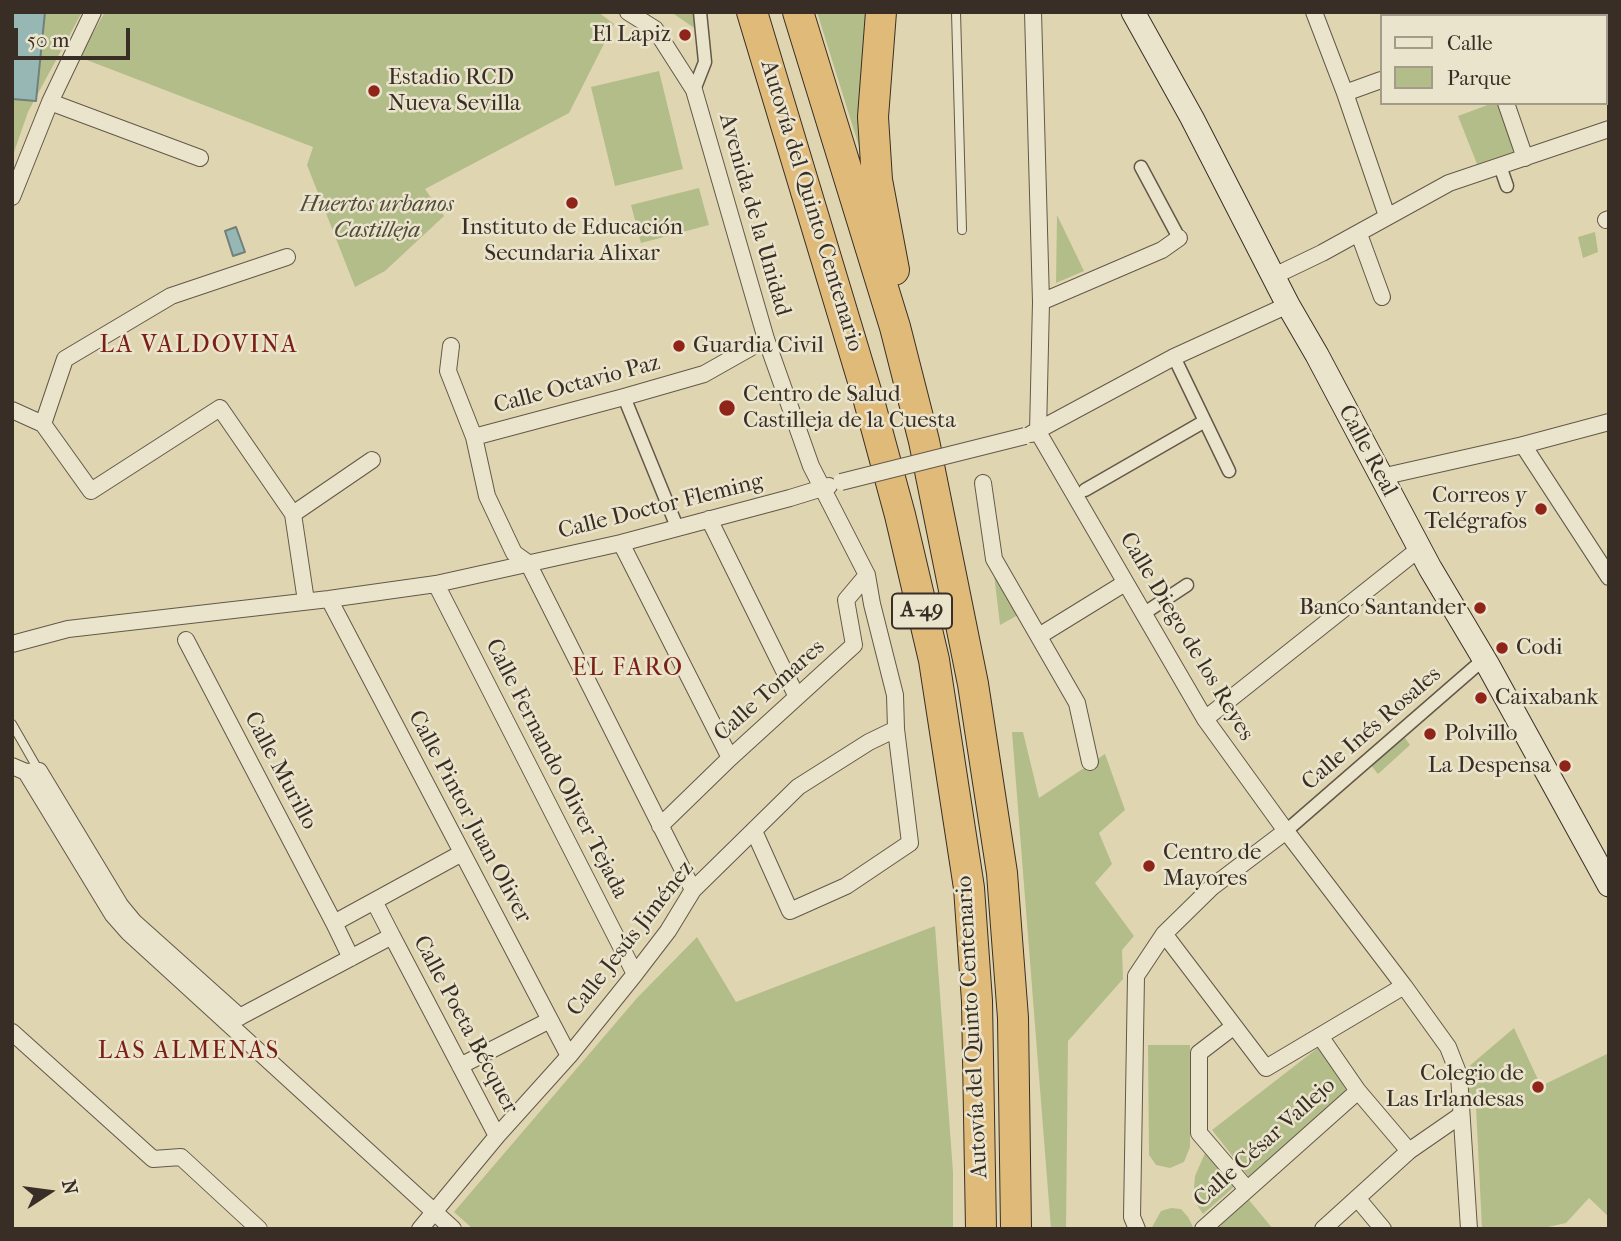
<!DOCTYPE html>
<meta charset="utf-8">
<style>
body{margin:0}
#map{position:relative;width:1621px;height:1241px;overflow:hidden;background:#e0d5b1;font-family:"IM FELL French Canon",serif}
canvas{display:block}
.frame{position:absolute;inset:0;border:14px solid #392e26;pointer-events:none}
.legend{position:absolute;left:1380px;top:14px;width:228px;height:91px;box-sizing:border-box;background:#ebe4cc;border:2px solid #a49b8a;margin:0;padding:9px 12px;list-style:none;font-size:21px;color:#392e26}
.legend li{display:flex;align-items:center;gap:14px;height:35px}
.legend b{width:35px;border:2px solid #a49b8a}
.north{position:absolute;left:14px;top:1157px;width:70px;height:70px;-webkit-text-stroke:5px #ebe4cc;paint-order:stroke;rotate:77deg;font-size:19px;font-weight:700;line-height:28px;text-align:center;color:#392e26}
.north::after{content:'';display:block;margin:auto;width:24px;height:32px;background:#392e26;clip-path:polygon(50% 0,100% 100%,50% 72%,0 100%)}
.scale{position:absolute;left:14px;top:28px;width:116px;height:32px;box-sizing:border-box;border:4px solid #392e26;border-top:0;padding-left:9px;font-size:21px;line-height:24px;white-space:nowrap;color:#392e26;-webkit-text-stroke:5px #ebe4cc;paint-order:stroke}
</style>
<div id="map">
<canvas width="1621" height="1241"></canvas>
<div class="frame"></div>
<ul class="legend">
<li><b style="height:9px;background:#ebe4cc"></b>Calle</li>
<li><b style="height:19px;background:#b3bd8a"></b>Parque</li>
</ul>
<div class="north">N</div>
<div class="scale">50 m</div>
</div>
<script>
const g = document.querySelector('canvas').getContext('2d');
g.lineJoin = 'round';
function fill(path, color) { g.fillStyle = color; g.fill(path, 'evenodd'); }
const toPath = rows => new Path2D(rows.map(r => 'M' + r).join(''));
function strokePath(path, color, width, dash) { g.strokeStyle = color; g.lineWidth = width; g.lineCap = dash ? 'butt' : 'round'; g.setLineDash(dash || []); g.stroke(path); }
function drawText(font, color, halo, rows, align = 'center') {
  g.font = font + ' "IM FELL French Canon",serif'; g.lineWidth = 5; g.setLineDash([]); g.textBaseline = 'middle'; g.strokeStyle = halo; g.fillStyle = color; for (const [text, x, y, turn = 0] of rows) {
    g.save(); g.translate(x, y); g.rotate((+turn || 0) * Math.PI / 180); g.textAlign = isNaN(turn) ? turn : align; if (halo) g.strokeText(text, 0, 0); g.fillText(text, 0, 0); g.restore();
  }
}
const green = toPath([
 [12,12,82,12,28,112,12,158],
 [105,12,598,12,614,24,569,113,425,189,444,216,385,271,355,287,307,165,313,147,79,57],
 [671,12,700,12,703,34],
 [817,12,871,12,872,188],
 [659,71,683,169,615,186,591,87],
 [1493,103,1500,103,1516,151,1477,164,1458,116],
 [699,188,709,225,641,243,631,205],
 [1057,215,1084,271,1056,283],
 [1595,232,1598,252,1583,258,1578,237],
 [994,574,1018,615,1000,625],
 [1398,728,1410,745,1378,774,1365,758],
 [1012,732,1023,732,1039,798,1105,754,1125,810,1099,833,1112,864,1095,883,1134,936,1122,950,1123,979,1068,1041,1066,1229,1051,1229],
 [935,926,953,1172,953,1229,473,1229,454,1212,637,998,697,937,736,1002],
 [1514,1028,1541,1086,1609,1053,1609,1217,1589,1198,1566,1223,1539,1229,1482,1229,1476,1107,1469,1107,1467,1068],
 [1148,1045,1190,1045,1190,1147,1184,1162,1170,1168,1156,1165,1149,1155],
 [1319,1047,1347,1091,1249,1177,1212,1130],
 [1205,1153,1235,1186,1203,1214,1195,1202,1194,1188,1195,1176],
 [1249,1200,1273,1229,1216,1229],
 [1171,1208,1181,1209,1188,1217,1193,1227,1192,1229,1151,1229,1161,1211]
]);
const water = toPath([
 [12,12,45,12,36,101,12,99,12,12],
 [236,227,245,252,233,256,225,231,236,227]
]);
const service = toPath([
 [956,12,962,230],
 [12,724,39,771]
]);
const pedestrian = toPath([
 [694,90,705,62,700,12],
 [1500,166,1507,186],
 [1141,167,1179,238],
 [1174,357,1229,471],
 [624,397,677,527],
 [1085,490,1205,421],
 [1143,614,1187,585],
 [1286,831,1484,659]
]);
const minor = toPath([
 [628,12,655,29,694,90,766,339,811,466,867,575,872,604,895,695,896,729,910,843,846,886,790,911,754,831],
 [1033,12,1041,302,1038,432,1205,719,1286,831,1404,986,1448,1047,1459,1075,1469,1229],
 [1314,12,1345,93,1387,216],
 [1566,16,1576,12],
 [1345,93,1381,80],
 [50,102,200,158],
 [1506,103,1525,158],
 [12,197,50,102,93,12],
 [1606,220,1609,219],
 [1359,234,1382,297],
 [1274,276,1322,253,1449,183,1609,129],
 [1041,302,1162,250,1179,238],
 [451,346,448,371,474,437,487,496,514,553,528,563,693,890],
 [12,410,43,424,91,491,220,408,293,514,306,601],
 [43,424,65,359,171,296,287,257],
 [1031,434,1174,357,1288,305],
 [474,437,624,397,704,374,766,339],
 [1523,445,1609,577],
 [1381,477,1523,445,1609,422],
 [983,483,994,559,1077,703,1090,762],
 [293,514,372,460],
 [709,519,797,697],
 [621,543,730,758],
 [436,584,635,974],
 [329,599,569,1056],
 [1039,636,1125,583],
 [186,640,334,923],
 [12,644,68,629,329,599,436,584,621,543,790,498,829,486],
 [1205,719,1419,549],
 [12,766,26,772,39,771,120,905,134,922,240,1017],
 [26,772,113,915,128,932,453,1229],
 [660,826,730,758,854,645,846,600,867,575],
 [1165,935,1266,1068,1404,986],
 [392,936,497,1136],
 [351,958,334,923,462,853],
 [230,1022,392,936,374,901],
 [1233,1027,1199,1053,1199,1133,1247,1189],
 [12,1032,153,1159,181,1157,259,1229],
 [1320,1036,1358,1091,1409,1151],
 [460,1066,550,1020],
 [1357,1198,1383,1229],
 [420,1229,497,1136,569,1056,635,974,668,931,693,890,798,787,869,742,896,729],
 [1137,1229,1132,1217,1136,976,1164,934,1212,887,1286,831],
 [1203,1229,1358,1091],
 [1323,1229,1409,1151,1461,1115]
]);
const secondary = toPath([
 [1133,12,1192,118,1288,305,1317,355,1430,568,1489,667,1609,885]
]);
const motorway = toPath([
 [752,12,869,401,900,515,934,660,969,888,977,1001,981,1229],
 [798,12,895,327,924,441,973,684,1002,873,1013,1018,1016,1229],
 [881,12,873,117,877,180,894,270]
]);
const minorBridge = toPath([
 [841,482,1025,436]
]);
const markers = [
 [685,35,7,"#8f2418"],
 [374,91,7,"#8f2418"],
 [572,203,7,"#8f2418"],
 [679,346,7,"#8f2418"],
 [727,408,9,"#8f2418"],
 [1541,509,7,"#8f2418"],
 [1480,608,7,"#8f2418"],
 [1502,648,7,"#8f2418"],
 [1481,698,7,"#8f2418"],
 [1430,734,7,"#8f2418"],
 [1565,766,7,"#8f2418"],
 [1149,866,7,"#8f2418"],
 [1538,1087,7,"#8f2418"]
];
const shields = [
 [922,611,60]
];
const shieldNames = [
 ["A-49",922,611]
];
const poiNames = [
 ["El Lapiz",671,35,"right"],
 ["Estadio RCD",388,78],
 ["Nueva Sevilla",388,104],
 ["Instituto de Educación",572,228,"center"],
 ["Secundaria Alixar",572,254,"center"],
 ["Guardia Civil",693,346],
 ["Centro de Salud",743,395],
 ["Castilleja de la Cuesta",743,421],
 ["Correos y",1527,496,"right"],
 ["Telégrafos",1527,522,"right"],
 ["Banco Santander",1466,608,"right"],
 ["Codi",1516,648],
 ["Caixabank",1495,698],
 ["Polvillo",1444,734],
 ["La Despensa",1551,766,"right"],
 ["Centro de",1163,853],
 ["Mayores",1163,879],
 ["Colegio de",1524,1074,"right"],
 ["Las Irlandesas",1524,1100,"right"]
];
const parkNames = [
 ["Huertos urbanos",377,205],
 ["Castilleja",377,231]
];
const streetNames = [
 ["Autovía del Quinto Centenario",811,206,73],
 ["Avenida de la Unidad",754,215,74],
 ["Calle Octavio Paz",577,385,-15],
 ["Calle Real",1367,451,62],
 ["Calle Doctor Fleming",661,507,-14],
 ["Calle Diego de los Reyes",1186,637,59],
 ["Calle Tomares",770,691,-42],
 ["Calle Inés Rosales",1372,729,-41],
 ["Calle Fernando Oliver Tejada",556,769,63],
 ["Calle Murillo",280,771,62],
 ["Calle Pintor Juan Oliver",469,817,62],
 ["Calle Jesús Jiménez",631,939,-52],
 ["Calle Poeta Bécquer",465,1025,62],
 ["Autovía del Quinto Centenario",973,1027,-93],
 ["Calle César Vallejo",1265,1143,-42]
];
const neighbourhoodNames = [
 ["LA VALDOVINA",199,346],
 ["EL FARO",628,669],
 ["LAS ALMENAS",189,1052]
];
fill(green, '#b3bd8a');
fill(water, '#96b7b3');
strokePath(water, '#71807b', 2);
strokePath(service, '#635849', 10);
strokePath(pedestrian, '#635849', 15);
strokePath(minor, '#635849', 18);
strokePath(secondary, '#392e26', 25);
strokePath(motorway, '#392e26', 32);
strokePath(service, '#ebe4cc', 8);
strokePath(pedestrian, '#ebe4cc', 12);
strokePath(minor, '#ebe4cc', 16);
strokePath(secondary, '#ebe4cc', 23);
strokePath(motorway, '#e0ba78', 30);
strokePath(minorBridge, '#635849', 18, []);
strokePath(minorBridge, '#ebe4cc', 16);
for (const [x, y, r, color] of markers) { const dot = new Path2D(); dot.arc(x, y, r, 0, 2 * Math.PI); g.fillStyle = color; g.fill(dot); strokePath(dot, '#ebe4cc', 2.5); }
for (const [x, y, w] of shields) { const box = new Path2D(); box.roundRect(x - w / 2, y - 17.5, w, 35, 5); g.fillStyle = '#ebe4cc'; g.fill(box); strokePath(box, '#392e26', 2); }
drawText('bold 21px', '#392e26', null, shieldNames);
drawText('23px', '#392e26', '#ebe4cc', poiNames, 'left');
drawText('italic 23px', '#514b3a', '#ebe4cc', parkNames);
drawText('23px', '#392e26', '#ebe4cc', streetNames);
g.letterSpacing = '2px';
drawText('24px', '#7a1f14', '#ebe4cc', neighbourhoodNames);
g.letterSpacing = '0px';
</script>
